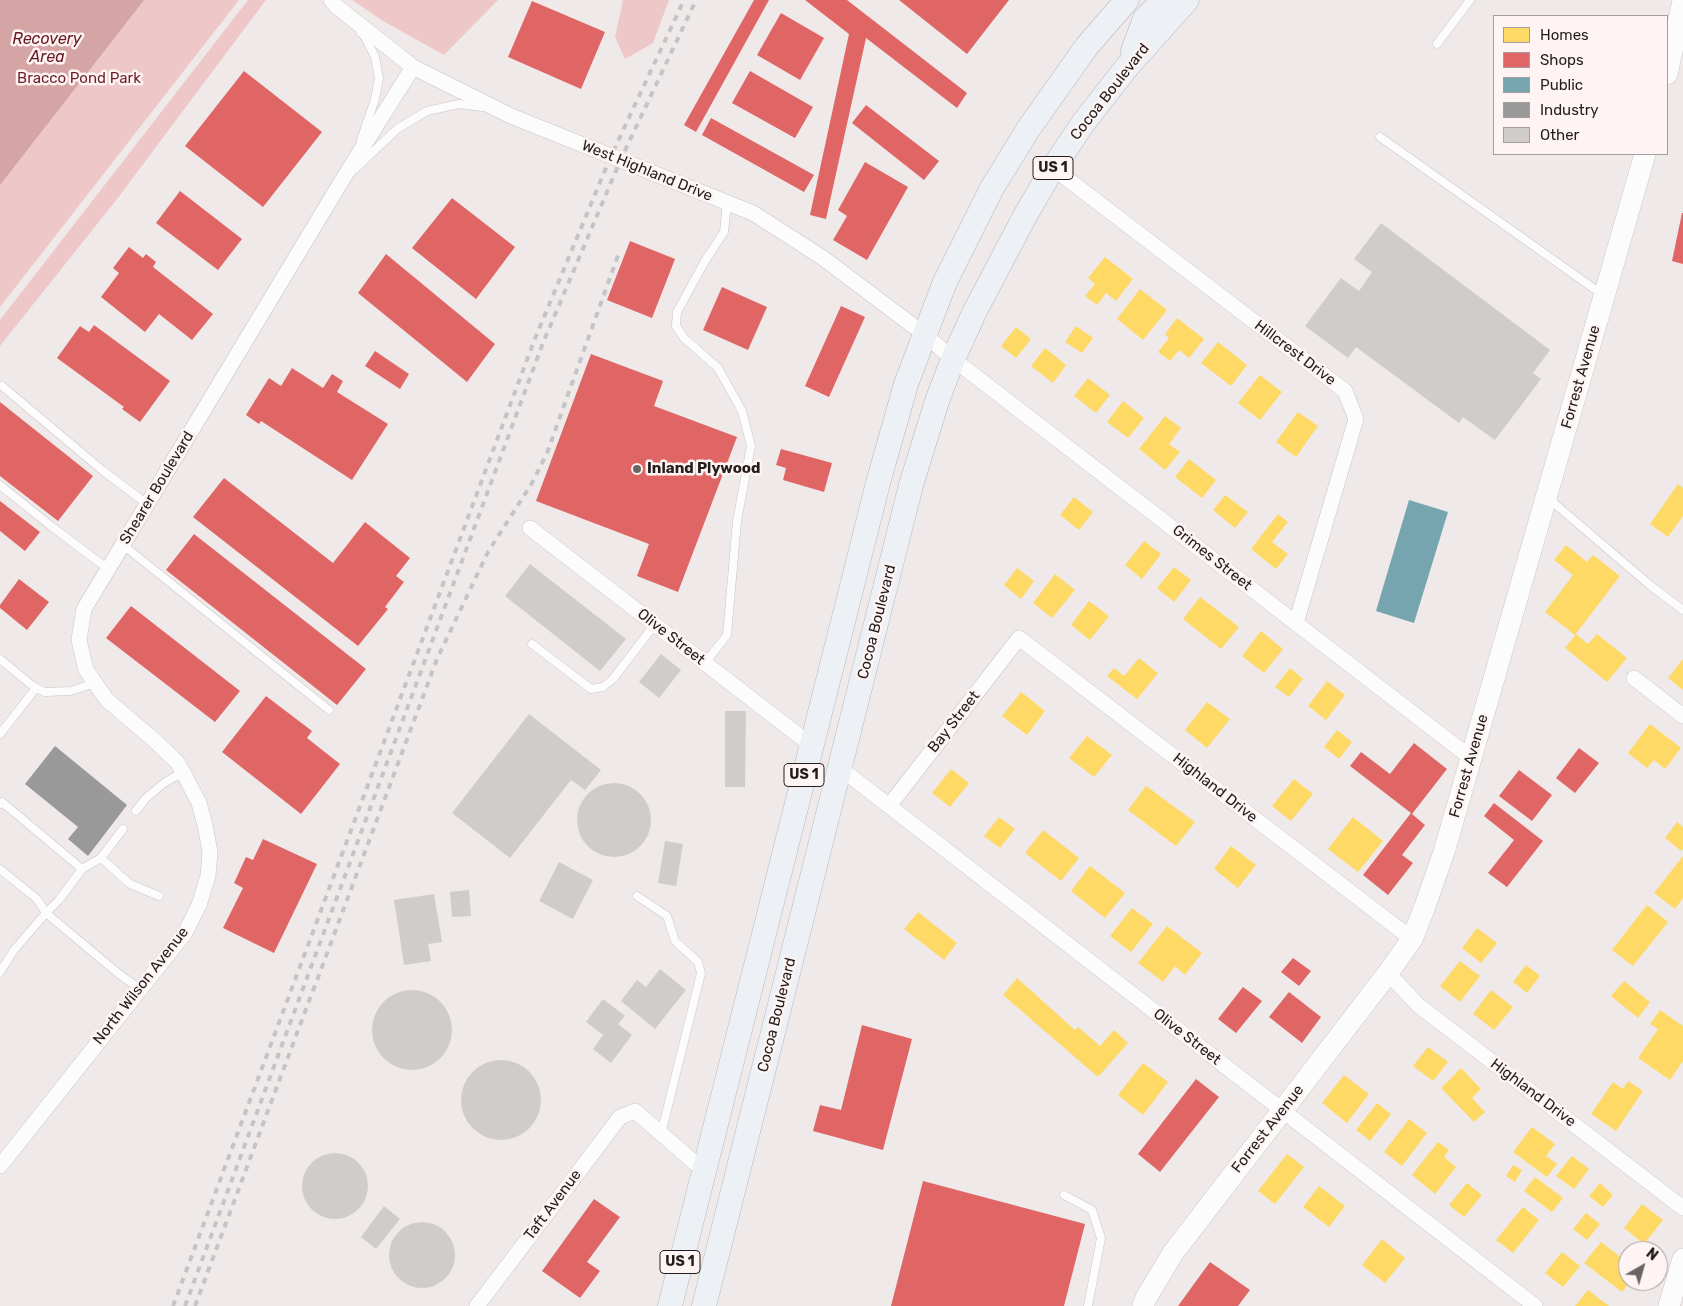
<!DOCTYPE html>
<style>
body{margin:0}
#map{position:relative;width:1683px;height:1306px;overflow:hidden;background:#efe9e9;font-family:Rubik,sans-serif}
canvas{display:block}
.legend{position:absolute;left:1493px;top:15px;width:175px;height:140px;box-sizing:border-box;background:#fef4f3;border:1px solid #a69e9e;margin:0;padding:6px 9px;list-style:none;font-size:15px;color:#221e1e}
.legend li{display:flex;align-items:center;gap:10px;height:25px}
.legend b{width:25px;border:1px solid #a69e9e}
.north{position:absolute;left:1618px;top:1241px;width:50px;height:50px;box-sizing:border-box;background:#fef4f3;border:1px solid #a69e9e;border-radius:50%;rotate:38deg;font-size:14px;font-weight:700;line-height:20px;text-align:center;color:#221e1e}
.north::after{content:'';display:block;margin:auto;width:18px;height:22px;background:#6a6565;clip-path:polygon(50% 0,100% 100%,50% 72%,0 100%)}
</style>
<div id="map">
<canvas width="1683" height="1306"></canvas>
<ul class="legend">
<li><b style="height:14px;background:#ffd966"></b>Homes</li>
<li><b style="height:14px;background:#e06666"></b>Shops</li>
<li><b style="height:14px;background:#76a5af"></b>Public</li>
<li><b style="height:14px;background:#999"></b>Industry</li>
<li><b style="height:14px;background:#d1cccc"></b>Other</li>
</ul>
<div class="north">N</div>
</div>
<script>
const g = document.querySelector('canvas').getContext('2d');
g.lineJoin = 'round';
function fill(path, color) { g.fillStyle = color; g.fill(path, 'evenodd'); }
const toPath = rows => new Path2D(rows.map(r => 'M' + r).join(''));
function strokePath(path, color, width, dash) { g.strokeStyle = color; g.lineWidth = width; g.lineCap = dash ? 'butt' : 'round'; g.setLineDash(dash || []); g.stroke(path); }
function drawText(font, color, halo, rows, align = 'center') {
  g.font = font + ' Rubik,sans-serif'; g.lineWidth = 5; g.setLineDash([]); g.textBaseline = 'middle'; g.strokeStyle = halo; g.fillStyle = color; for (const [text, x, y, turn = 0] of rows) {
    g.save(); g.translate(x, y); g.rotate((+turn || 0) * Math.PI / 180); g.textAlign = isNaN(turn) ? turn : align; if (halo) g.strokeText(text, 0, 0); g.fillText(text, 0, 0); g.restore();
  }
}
const green = toPath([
 [0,0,239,0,0,307],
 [248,0,266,0,117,199,0,346,0,320],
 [352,0,498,0,444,55,383,21],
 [621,0,669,0,653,43,625,59,615,37,623,1]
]);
const water = toPath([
 [0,0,144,0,0,185]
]);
const homes = toPath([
 [1105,257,1133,279,1116,301,1106,293,1097,305,1085,296,1095,284,1088,278],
 [1140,289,1167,310,1143,340,1117,319],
 [1177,318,1204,339,1189,358,1179,350,1170,361,1158,352,1169,338,1165,334],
 [1076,326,1093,338,1082,353,1065,342],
 [1016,327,1031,339,1016,358,1001,346],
 [1218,342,1247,365,1231,386,1201,363],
 [1045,348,1066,365,1053,383,1031,366],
 [1260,375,1282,392,1260,420,1238,403],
 [1088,378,1110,395,1096,413,1074,396],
 [1123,401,1144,418,1128,438,1107,422],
 [1298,412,1318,426,1296,457,1276,442],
 [1165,416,1181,428,1169,444,1180,452,1165,470,1139,449],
 [1189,459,1216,480,1202,498,1175,477],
 [1678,484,1683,488,1683,516,1668,537,1650,524],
 [1225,495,1248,512,1235,528,1213,510],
 [1074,497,1093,512,1079,530,1060,515],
 [1278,514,1288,522,1272,542,1288,554,1276,569,1251,549],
 [1144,541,1161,554,1142,579,1125,565],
 [1566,545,1587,562,1593,555,1620,576,1575,635,1545,612,1573,575,1554,560],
 [1174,567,1191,580,1174,602,1157,588],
 [1017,568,1034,581,1021,599,1004,585],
 [1055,574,1075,590,1052,618,1033,603],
 [1200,597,1239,627,1221,649,1183,619],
 [1089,601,1109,616,1090,640,1071,625],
 [1261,631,1283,649,1264,673,1242,656],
 [1576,634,1588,644,1597,634,1627,658,1607,682,1565,648],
 [1139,658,1158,673,1137,699,1107,676,1114,668,1124,676],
 [1683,659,1683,690,1668,678],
 [1290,668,1303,679,1289,697,1275,687],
 [1327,681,1345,695,1326,720,1308,706],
 [1021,692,1045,711,1027,735,1002,716],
 [1207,702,1230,719,1207,748,1185,730],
 [1650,724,1681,748,1665,769,1654,760,1647,768,1628,753],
 [1337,730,1352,742,1339,759,1324,747],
 [1087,736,1112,755,1094,777,1069,758],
 [951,769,969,783,950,807,932,793],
 [1294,779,1313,794,1291,821,1272,806],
 [1146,786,1195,822,1176,846,1128,810],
 [999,817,1015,829,1000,848,984,836],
 [1353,817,1383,841,1358,872,1328,849],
 [1677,822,1683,827,1683,849,1681,851,1665,838],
 [1043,830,1079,858,1061,881,1025,853],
 [1231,846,1256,865,1238,888,1214,869],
 [1683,856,1683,898,1675,909,1654,893],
 [1090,866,1125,893,1105,918,1071,891],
 [1647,905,1668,922,1633,966,1612,950],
 [1132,908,1153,924,1131,952,1110,936],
 [918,912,957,943,944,960,904,929],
 [1167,926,1202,953,1185,975,1175,966,1163,982,1138,963],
 [1477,928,1497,943,1481,963,1462,948],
 [1460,961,1480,976,1460,1002,1440,986],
 [1526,965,1540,976,1527,993,1513,982],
 [1017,978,1075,1030,1078,1027,1100,1046,1114,1030,1128,1043,1098,1077,1003,995],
 [1624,981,1650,1002,1638,1018,1611,996],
 [1491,990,1513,1007,1494,1030,1473,1014],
 [1660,1010,1683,1026,1683,1061,1670,1080,1638,1058,1658,1029,1650,1024],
 [1428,1047,1448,1062,1433,1081,1413,1066],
 [1143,1063,1168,1082,1143,1115,1118,1095],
 [1461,1068,1481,1089,1472,1098,1485,1112,1474,1122,1441,1088],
 [1344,1075,1369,1094,1347,1123,1322,1103],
 [1628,1081,1643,1091,1616,1131,1591,1114,1613,1082,1623,1089],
 [1377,1103,1391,1114,1370,1141,1356,1130],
 [1409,1119,1427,1133,1402,1166,1384,1152],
 [1532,1127,1555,1144,1546,1156,1557,1164,1547,1177,1513,1152],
 [1438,1142,1449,1150,1444,1157,1456,1167,1435,1194,1412,1175],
 [1287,1154,1304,1167,1275,1204,1258,1191],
 [1572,1156,1589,1169,1574,1189,1556,1176],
 [1513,1165,1522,1170,1515,1182,1506,1176],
 [1535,1177,1563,1198,1552,1212,1524,1191],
 [1467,1183,1482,1195,1464,1217,1449,1205],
 [1600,1183,1613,1195,1603,1207,1589,1196],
 [1319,1186,1345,1206,1329,1227,1303,1207],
 [1642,1204,1663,1220,1644,1244,1624,1228],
 [1523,1207,1539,1220,1513,1253,1496,1240],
 [1586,1213,1600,1224,1587,1240,1573,1229],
 [1382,1239,1405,1258,1385,1283,1362,1265],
 [1601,1242,1628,1263,1628,1281,1630,1281,1622,1292,1584,1263],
 [1562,1252,1580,1266,1563,1287,1545,1273],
 [1588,1290,1609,1306,1575,1306]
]);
const shops = toPath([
 [754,0,769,0,696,132,684,125],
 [805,0,847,0,967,93,957,108,866,38,826,219,810,215,849,34],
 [899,0,1009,0,967,54],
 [532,1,605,32,581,89,508,57],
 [781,13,824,38,800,80,757,55],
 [244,71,322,132,263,207,185,146],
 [750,71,813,107,795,138,732,103],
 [866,105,939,161,924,180,852,123],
 [711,118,814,175,804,192,702,135],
 [865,162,908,187,867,260,833,240,847,216,838,210],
 [180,191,242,239,218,270,156,223],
 [452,198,515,247,476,299,412,248],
 [1682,213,1683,213,1683,264,1672,261],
 [630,241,675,259,652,318,607,300],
 [129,247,143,258,146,254,156,262,153,267,213,314,192,340,159,314,145,332,101,297,119,273,113,268],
 [386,254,495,344,467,382,358,293],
 [722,287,767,307,748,350,703,330],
 [841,306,865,317,829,397,805,386],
 [94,325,170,381,140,422,122,409,124,407,57,358,80,326,89,332],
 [375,351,409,374,400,389,365,366],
 [591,354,663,381,654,406,737,437,678,592,637,576,649,544,536,501],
 [292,368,323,388,332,374,343,381,337,392,388,424,352,480,261,421,259,424,246,415,269,378,281,386],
 [0,402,93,476,58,521,0,476],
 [781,449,832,463,824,492,783,480,786,468,776,465],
 [224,478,333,563,365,522,410,558,396,576,404,582,385,607,388,609,358,646,193,517],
 [0,501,40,532,25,551,0,531],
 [194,534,366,669,337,705,166,570],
 [19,579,49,602,27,630,0,608,0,605],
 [131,606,240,691,215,722,106,638],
 [266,696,312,731,307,738,340,764,301,814,222,752],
 [1414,743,1447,769,1412,814,1425,825,1402,855,1413,863,1388,895,1363,875,1411,813,1350,766,1361,752,1390,774],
 [1579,748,1599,763,1575,793,1556,778],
 [1519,770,1552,795,1532,821,1499,796],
 [1494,803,1543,841,1507,887,1488,873,1514,840,1484,816],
 [263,839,317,864,274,953,223,928,243,888,234,883,246,857,253,860],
 [1293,958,1311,971,1299,986,1281,972],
 [1243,987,1262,1001,1236,1033,1218,1019],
 [1289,992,1321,1017,1302,1043,1269,1017],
 [862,1025,912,1039,883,1150,813,1131,820,1105,841,1110],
 [1196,1079,1219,1097,1160,1172,1138,1154],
 [923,1181,1085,1224,1064,1306,891,1306],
 [594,1199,620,1217,587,1262,600,1271,580,1298,542,1271],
 [1210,1262,1250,1290,1238,1306,1178,1306]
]);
const public = toPath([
 [1409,500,1448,512,1414,623,1376,611]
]);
const industry = toPath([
 [55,746,127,805,88,856,68,839,78,827,25,784]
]);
const building = toPath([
 [1381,223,1550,350,1533,373,1541,379,1495,440,1463,417,1459,423,1356,347,1348,358,1305,326,1341,278,1359,291,1372,272,1354,259],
 [530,564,626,639,600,671,505,596],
 [661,654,681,670,659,698,639,682],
 [725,711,746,711,745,787,725,787],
 [529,714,601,770,585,790,571,780,510,858,452,813],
 '577 820a37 37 0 1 1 74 0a37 37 0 1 1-74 0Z',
 [665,841,683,844,676,886,658,883],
 [559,862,593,880,573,919,539,901],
 [469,890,471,916,452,917,450,892],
 [434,894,442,942,428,944,431,961,404,965,394,900],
 [660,969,686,990,655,1029,621,1001,637,980,646,987],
 '372 1030a40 40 0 1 1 80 0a40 40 0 1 1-80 0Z',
 [603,999,625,1016,618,1024,632,1035,611,1063,593,1049,603,1035,586,1022],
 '461 1100a40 40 0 1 1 80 0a40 40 0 1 1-80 0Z',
 '302 1186a33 33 0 1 1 66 0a33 33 0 1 1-66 0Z',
 [384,1206,400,1219,376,1249,361,1237],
 '389 1255a33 33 0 1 1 66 0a33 33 0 1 1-66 0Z'
]);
const lane = toPath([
 [1437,44,1470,0],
 [1380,137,1603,295],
 [361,140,375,99,379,78,375,57,365,37,361,33],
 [355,169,397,129,427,111,459,104,482,107],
 [2,386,102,470,147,504],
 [0,485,51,526,108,569],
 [1548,498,1651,586,1683,610],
 [123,545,329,710],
 [532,644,591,689,603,687,613,679,655,624],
 [0,659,34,687,45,692,71,691,95,683],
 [705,663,727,635,737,521,751,446,742,411,718,368,684,338,676,326,677,312,705,261,724,232,727,203],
 [0,734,36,688],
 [0,804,2,802,82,869,59,900,46,913,37,899,0,869],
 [136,811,146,798,164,783,183,772],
 [101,858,130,884,159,896],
 [82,869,101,858,123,829],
 [637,896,667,916,675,941,698,962,701,973,661,1134],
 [0,972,14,950,46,913,119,974,140,989],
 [1064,1195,1092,1210,1101,1238,1088,1306]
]);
const street = toPath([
 [331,0,336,6,413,67,511,116,753,213,823,258,924,334,953,359,1471,758],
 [1053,168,1345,391,1356,419,1296,623],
 [530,528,811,745],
 [1634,678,1683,716],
 [840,768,1535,1306],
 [889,806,1019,638,1412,939],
 [1388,973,1418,1005,1683,1208],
 [0,1166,185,933,199,905,208,876,210,852,205,825,199,803,183,772,177,762,154,740,107,700,86,670,79,640,84,609,341,182,413,67],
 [477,1306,620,1117,635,1111,703,1170]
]);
const secondary = toPath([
 [1667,74,1683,1],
 [1143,1306,1146,1298,1173,1253,1388,973,1412,939,1424,909,1444,852,1645,154],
 [1669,1306,1683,1259]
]);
const primary = toPath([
 [1133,51,1145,19,1164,0],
 [670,1306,878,483,906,384,945,282,992,188,1029,128,1087,46,1127,0],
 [704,1306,911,485,937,401,953,359,975,311,1026,214,1053,168,1084,122,1127,67,1187,0]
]);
const rail = toPath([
 [313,991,437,659,488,552,532,483,547,453,620,250],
 [173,1306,534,341,611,156,684,0],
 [185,1306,543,343,621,159,696,0],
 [195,1306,315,985]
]);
const markers = [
 [637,469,5,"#6a6565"]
];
const shields = [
 [1053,168,40],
 [804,775,40],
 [680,1262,40]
];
const shieldNames = [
 ["US 1",1053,168],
 ["US 1",804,775],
 ["US 1",680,1262]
];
const parkNames = [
 ["Bracco Pond Park",79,79]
];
const streetNames = [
 ["Cocoa Boulevard",1110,92,-52],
 ["West Highland Drive",647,171,22],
 ["Hillcrest Drive",1295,353,37],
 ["Forrest Avenue",1581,377,-74],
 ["Shearer Boulevard",157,488,-59],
 ["Grimes Street",1212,558,38],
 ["Cocoa Boulevard",877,622,-76],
 ["Olive Street",671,637,38],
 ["Bay Street",954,722,-52],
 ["Forrest Avenue",1469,766,-74],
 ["Highland Drive",1215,788,38],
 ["North Wilson Avenue",141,986,-52],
 ["Cocoa Boulevard",777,1015,-76],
 ["Olive Street",1187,1037,38],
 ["Highland Drive",1533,1093,37],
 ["Forrest Avenue",1268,1129,-52],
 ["Taft Avenue",553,1205,-53]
];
const poiNames = [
 ["Inland Plywood",647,469]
];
const waterNames = [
 ["Recovery",47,39],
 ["Area",47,57]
];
fill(green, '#eec7c8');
fill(water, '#d5a5a6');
fill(homes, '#ffd966');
fill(shops, '#e06666');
fill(public, '#76a5af');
fill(industry, '#999');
fill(building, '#d1cccc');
strokePath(lane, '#cac5c5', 9);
strokePath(street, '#cac5c5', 16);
strokePath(secondary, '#cac5c5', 22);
strokePath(primary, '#b2b6bc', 25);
strokePath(lane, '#fdfcfc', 8);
strokePath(street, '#fdfcfc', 15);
strokePath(secondary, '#fdfcfc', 21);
strokePath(primary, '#edf0f4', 24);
strokePath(rail, '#c5c4c4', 4, [6, 6]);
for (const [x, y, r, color] of markers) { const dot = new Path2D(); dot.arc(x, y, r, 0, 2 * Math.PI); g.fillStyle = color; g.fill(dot); strokePath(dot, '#fef4f3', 2); }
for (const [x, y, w] of shields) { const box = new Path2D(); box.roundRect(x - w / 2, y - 11.5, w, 23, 4); g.fillStyle = '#fef4f3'; g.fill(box); strokePath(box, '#221e1e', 1); }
drawText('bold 14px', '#221e1e', null, shieldNames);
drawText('15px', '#6e1f29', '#fef4f3', parkNames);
drawText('15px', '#221e1e', '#fef4f3', streetNames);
drawText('bold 15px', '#221e1e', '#fef4f3', poiNames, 'left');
drawText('italic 16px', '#671823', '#fef4f3', waterNames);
</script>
